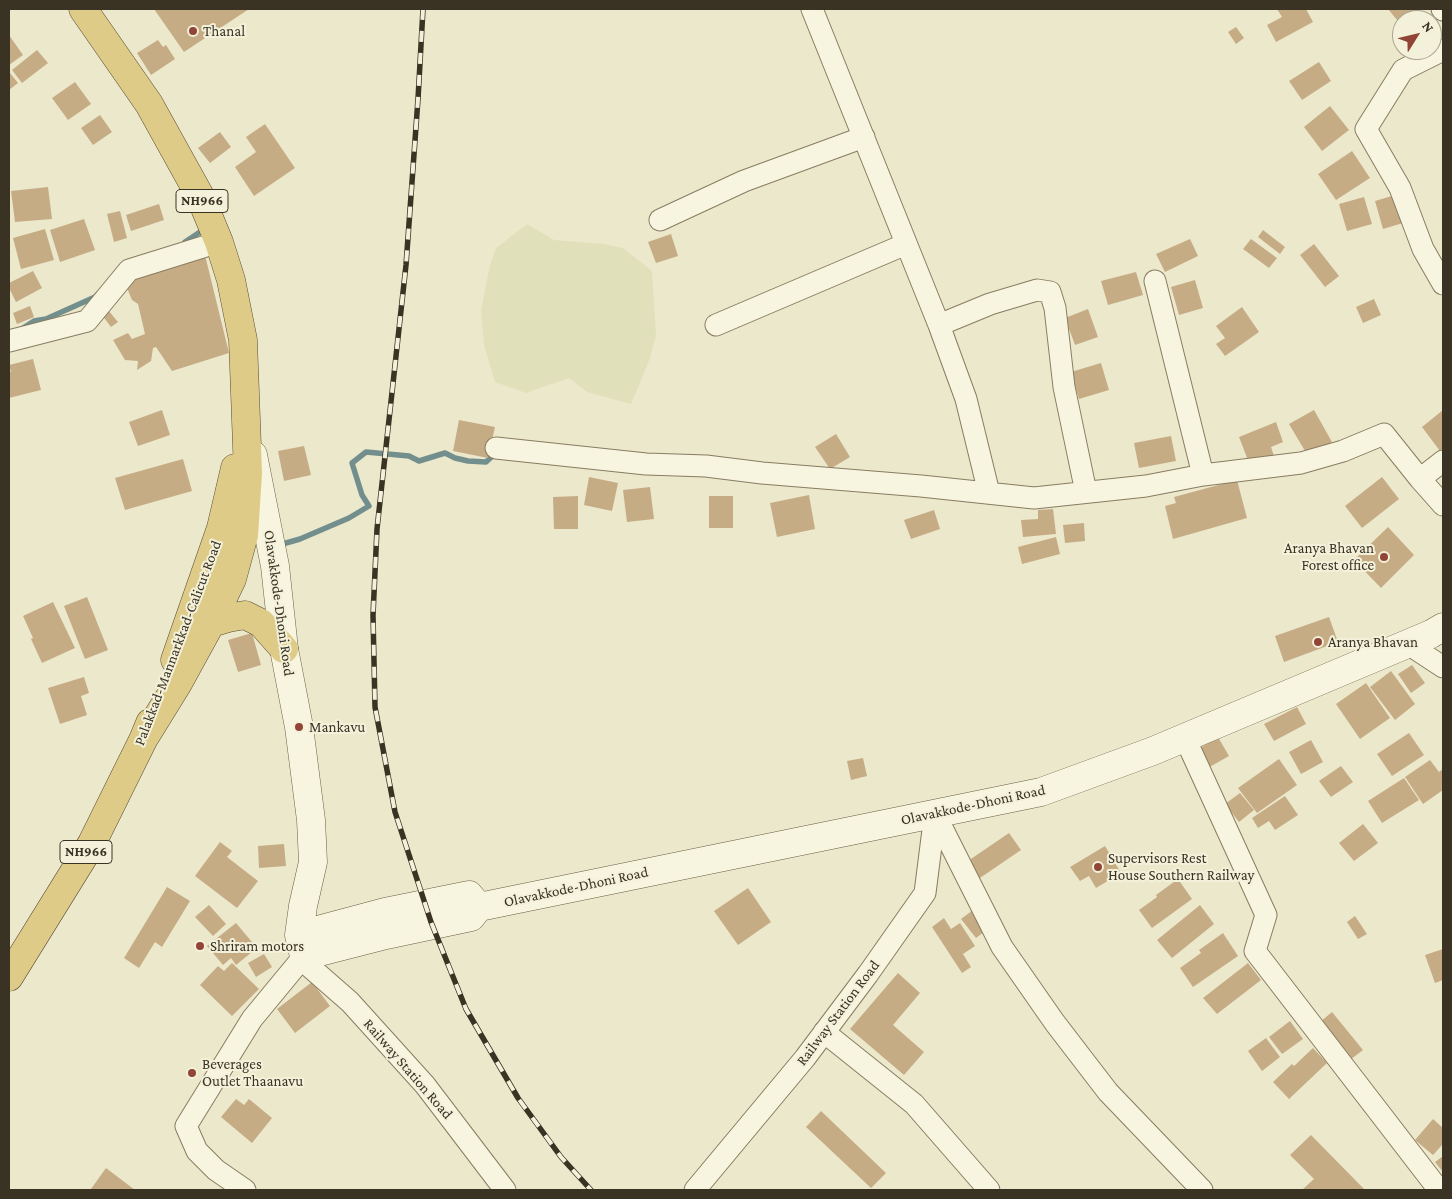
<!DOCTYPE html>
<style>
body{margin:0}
#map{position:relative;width:1452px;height:1199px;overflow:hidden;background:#ece8cc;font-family:"Crimson Pro",serif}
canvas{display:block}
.frame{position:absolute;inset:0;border:10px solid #3a3223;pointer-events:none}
.north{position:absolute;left:1392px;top:10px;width:50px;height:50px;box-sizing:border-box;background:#f4f1db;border:1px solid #aaa591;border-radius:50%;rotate:54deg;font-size:14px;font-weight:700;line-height:20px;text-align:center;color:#3a3223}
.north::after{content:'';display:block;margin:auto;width:18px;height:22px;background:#924536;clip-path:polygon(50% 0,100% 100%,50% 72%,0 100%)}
</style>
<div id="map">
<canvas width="1452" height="1199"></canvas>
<div class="frame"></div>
<div class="north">N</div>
</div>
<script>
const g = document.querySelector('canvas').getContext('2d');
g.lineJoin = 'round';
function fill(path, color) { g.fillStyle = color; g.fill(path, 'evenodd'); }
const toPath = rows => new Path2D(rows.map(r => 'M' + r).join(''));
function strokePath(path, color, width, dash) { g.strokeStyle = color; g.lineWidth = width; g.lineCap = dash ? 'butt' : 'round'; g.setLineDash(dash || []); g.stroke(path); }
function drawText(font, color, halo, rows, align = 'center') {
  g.font = font + ' "Crimson Pro",serif'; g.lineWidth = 4; g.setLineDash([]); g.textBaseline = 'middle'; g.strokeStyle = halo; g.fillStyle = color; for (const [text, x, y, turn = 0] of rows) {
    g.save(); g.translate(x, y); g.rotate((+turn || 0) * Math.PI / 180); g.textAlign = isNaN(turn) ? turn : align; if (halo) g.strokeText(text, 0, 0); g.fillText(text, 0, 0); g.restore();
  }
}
const farmland = toPath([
 [527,224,554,240,604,244,623,248,652,271,656,336,649,361,631,404,587,392,569,378,526,393,495,382,484,345,481,310,490,265,496,248]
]);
const stream = toPath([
 [185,242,203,230],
 [23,328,34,321,46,319,95,297,98,294],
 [279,545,300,539,349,518,369,506,362,495,352,463,366,452,409,456,419,461,445,453,455,458,468,461,486,462,497,452]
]);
const building = toPath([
 [154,9,249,9,184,52],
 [1277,9,1306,9,1313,22,1276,42,1267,25,1282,17],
 [1388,9,1417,9,1421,14,1413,20,1402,20,1402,26],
 [1236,27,1244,38,1236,44,1228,32],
 [9,35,23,55,9,65],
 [158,40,163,47,166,45,175,59,151,75,137,53],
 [37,50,48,63,22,83,12,70],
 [1319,62,1331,81,1302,100,1289,81],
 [10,73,18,83,9,90,9,74],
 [75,82,91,104,68,120,52,98],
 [1330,106,1349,130,1322,151,1304,127],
 [100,115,112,132,93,145,81,128],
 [265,124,295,168,254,196,235,167,256,152,246,137],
 [220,132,231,147,210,163,198,148],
 [1352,151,1370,178,1336,200,1318,174],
 [48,187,52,219,15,222,11,191],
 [1395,195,1403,223,1383,229,1375,201],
 [1364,197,1372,224,1347,231,1339,204],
 [159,204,164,220,131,231,126,215],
 [120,211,127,238,114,242,107,214],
 [84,219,95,250,60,262,50,230],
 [45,229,54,260,21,269,13,238],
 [1263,230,1285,247,1280,254,1258,237],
 [671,234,678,256,656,263,648,242],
 [1190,239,1198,256,1165,272,1156,254],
 [1251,239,1277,258,1269,268,1243,249],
 [1314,244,1339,276,1325,287,1300,255],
 [204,251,229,353,172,371,156,347,153,348,151,361,137,370,138,361,125,360,113,340,128,333,132,339,145,334,138,304,132,300,127,288,138,273],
 [33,271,42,288,16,302,9,288,9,283],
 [1136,272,1143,295,1108,305,1101,281],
 [1195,280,1203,308,1179,315,1171,287],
 [1374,299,1381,315,1363,323,1356,307],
 [30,306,34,317,17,324,13,313],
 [1242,307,1259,332,1225,356,1216,344,1225,338,1216,326],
 [1088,309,1098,337,1075,345,1065,318],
 [108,310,118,322,111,327,102,315],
 [33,359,41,390,9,398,9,372,11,372,9,365],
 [1101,363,1109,390,1079,399,1071,372],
 [162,410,170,435,138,446,129,422],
 [1314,410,1332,442,1308,456,1289,424],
 [1443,410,1443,448,1440,451,1422,427],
 [459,420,495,427,488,458,453,451],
 [1276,422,1283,442,1271,447,1275,459,1251,468,1239,437],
 [836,434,850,457,830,469,815,447],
 [1171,436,1176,461,1139,468,1134,443],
 [304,446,311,475,284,481,278,451],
 [183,459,192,491,125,510,115,478],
 [589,477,618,483,612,511,584,505],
 [1382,477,1399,499,1362,528,1345,506],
 [1237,480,1247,518,1173,539,1165,506,1176,503,1174,497],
 [650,487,654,519,627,522,623,490],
 [809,495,815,529,777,537,770,503],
 [578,496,578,529,554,529,553,497],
 [709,496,733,496,733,528,709,528],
 [1053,509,1056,534,1023,537,1021,520,1038,519,1038,510],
 [934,510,940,529,911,539,904,520],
 [1084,523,1085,541,1065,543,1063,525],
 [1388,527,1414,555,1381,588,1354,560],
 [1056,537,1060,554,1022,564,1018,547],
 [87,597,108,650,85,659,64,606],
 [53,602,75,648,42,663,31,639,33,638,23,616],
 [1329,617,1338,642,1284,662,1275,636],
 [252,633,261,665,238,672,228,640],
 [1412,665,1425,683,1411,693,1398,674],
 [1391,671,1415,704,1395,720,1370,687],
 [84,677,89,693,81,696,87,715,60,724,48,688],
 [1366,683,1390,718,1360,739,1336,704],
 [1297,707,1306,724,1274,741,1264,724],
 [1409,733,1424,755,1392,776,1377,754],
 [1218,737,1229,756,1206,769,1195,751],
 [1311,740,1323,762,1301,774,1289,752],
 [863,758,867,776,851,780,847,761],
 [1279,759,1297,785,1257,813,1238,788],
 [1430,760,1439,772,1443,769,1443,790,1423,804,1405,777],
 [1341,766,1353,782,1331,797,1319,781],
 [1404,778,1419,800,1382,823,1368,801],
 [1240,793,1254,810,1239,822,1225,804],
 [1285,796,1298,815,1275,830,1269,821,1258,828,1252,818],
 [1363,824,1378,843,1354,861,1339,843],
 [1009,833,1021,850,977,880,965,863],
 [220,842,232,851,227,857,258,881,237,908,195,876],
 [284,844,286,866,259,868,258,846],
 [1105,846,1121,873,1096,888,1089,876,1080,881,1070,867],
 [1178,879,1192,899,1152,928,1139,910,1157,897,1156,895],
 [167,887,190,901,162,947,155,942,139,968,124,958],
 [748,888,771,922,738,945,714,911],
 [209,905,226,924,213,936,195,917],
 [1200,905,1214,924,1172,958,1157,940],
 [973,910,988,929,976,938,961,919],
 [1355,916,1367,934,1358,939,1347,922],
 [944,918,951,929,960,923,975,946,963,954,971,967,962,973,932,927],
 [236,923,257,948,236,965,231,958,223,965,207,946],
 [1223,933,1238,956,1193,987,1180,968,1201,953,1199,950],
 [1443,949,1443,980,1435,983,1425,955],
 [264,954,272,967,256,977,248,963],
 [232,963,259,989,232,1016,200,985,218,966,224,971],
 [1248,963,1261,980,1217,1014,1203,998],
 [898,973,920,993,893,1025,924,1052,904,1075,850,1029],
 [312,982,330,1006,295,1033,277,1009],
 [1332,1012,1363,1050,1350,1060,1320,1022],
 [1290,1021,1303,1039,1282,1054,1269,1037],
 [1266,1038,1280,1057,1262,1071,1248,1051],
 [1313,1048,1327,1063,1289,1099,1273,1082,1292,1064,1294,1066],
 [236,1099,244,1105,249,1099,272,1118,252,1143,221,1117],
 [821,1111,886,1173,871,1188,806,1127],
 [1433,1119,1443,1128,1443,1144,1433,1155,1415,1140],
 [1311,1135,1365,1190,1303,1189,1314,1179,1290,1155],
 [1443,1156,1443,1172,1435,1162],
 [106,1168,135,1190,93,1190,91,1189]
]);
const minor = toPath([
 [812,9,939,325,966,399,989,493],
 [1442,9,1443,10],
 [1443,50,1403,70,1366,129,1400,188,1423,249,1443,284],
 [660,220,744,181,864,137],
 [1155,281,1203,475],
 [716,325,906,244],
 [939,325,990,304,1037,290,1050,292,1055,308,1064,387,1086,492],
 [9,341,87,321,129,270,219,242],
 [496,448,646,464,706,466,762,473,921,486,1034,498,1146,486,1203,475,1301,463,1343,451,1384,434,1420,479,1443,505],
 [1420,479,1443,461],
 [1408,644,1443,667],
 [1185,738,1266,915,1255,951,1439,1190],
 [935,814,1002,947,1055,1023,1108,1092,1202,1190],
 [824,1032,914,1104,989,1190],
 [245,1190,216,1170,197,1151,186,1126,252,1019,304,956,310,967,350,1002,425,1085,505,1190],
 [695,1190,805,1058,868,974,925,893,935,814]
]);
const secondary = toPath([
 [253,455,275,566,284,649,299,727,311,820,313,862,303,906,299,935,304,956,386,935,471,917,479,907,1041,792,1153,751,1431,634,1443,627],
 [299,935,385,912,469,895,479,907]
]);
const trunk = toPath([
 [83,9,149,104,200,196,219,242,231,280,243,340,248,473,244,535,232,579,211,623,177,685,143,740],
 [211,623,228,618,245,615,261,623,284,649],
 [175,660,221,528,235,468],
 [9,977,92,843,143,740,150,723]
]);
const rail = toPath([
 [423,9,418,99,406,265,377,529,373,615,375,707,395,812,431,922,466,1009,518,1098,561,1157,591,1190]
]);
const markers = [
 [193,31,5,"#924536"],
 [1384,557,5,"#924536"],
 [1318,642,5,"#924536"],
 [299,727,5,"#924536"],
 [1098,867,5,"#924536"],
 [200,946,5,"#924536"],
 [192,1073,5,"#924536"]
];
const shields = [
 [202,201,52],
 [86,852,52]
];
const shieldNames = [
 ["NH966",202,201],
 ["NH966",86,852]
];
const poiNames = [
 ["Thanal",203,31],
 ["Aranya Bhavan",1374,548,"right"],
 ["Forest office",1374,565,"right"],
 ["Aranya Bhavan",1328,642],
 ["Mankavu",309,727],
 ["Supervisors Rest",1108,858],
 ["House Southern Railway",1108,875],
 ["Shriram motors",210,946],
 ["Beverages",202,1064],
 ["Outlet Thaanavu",202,1081]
];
const streetNames = [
 ["Olavakkode-Dhoni Road",279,603,82],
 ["Palakkad-Mannarkkad-Calicut Road",178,643,-69],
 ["Olavakkode-Dhoni Road",973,805,-12],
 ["Olavakkode-Dhoni Road",576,887,-12],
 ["Railway Station Road",838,1013,-53],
 ["Railway Station Road",408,1069,49]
];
fill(farmland, '#e0e1ba');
strokePath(stream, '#738f8d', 5.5);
fill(building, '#c6ac85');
strokePath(minor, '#887c61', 23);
strokePath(secondary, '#6a5e44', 29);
strokePath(trunk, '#564a34', 29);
strokePath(minor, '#f7f4df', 21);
strokePath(secondary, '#f7f4df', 28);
strokePath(trunk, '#decb87', 28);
strokePath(rail, '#3a3223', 5.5);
strokePath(rail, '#f4f1db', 4, [11]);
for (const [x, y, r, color] of markers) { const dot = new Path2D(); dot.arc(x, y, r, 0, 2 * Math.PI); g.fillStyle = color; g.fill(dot); strokePath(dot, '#f4f1db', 2); }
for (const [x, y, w] of shields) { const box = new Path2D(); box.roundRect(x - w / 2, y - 11.5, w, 23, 4); g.fillStyle = '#f4f1db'; g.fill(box); strokePath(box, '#3a3223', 1); }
drawText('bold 14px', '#3a3223', null, shieldNames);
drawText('15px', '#3a3223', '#f4f1db', poiNames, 'left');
drawText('15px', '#3a3223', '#f4f1db', streetNames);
</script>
